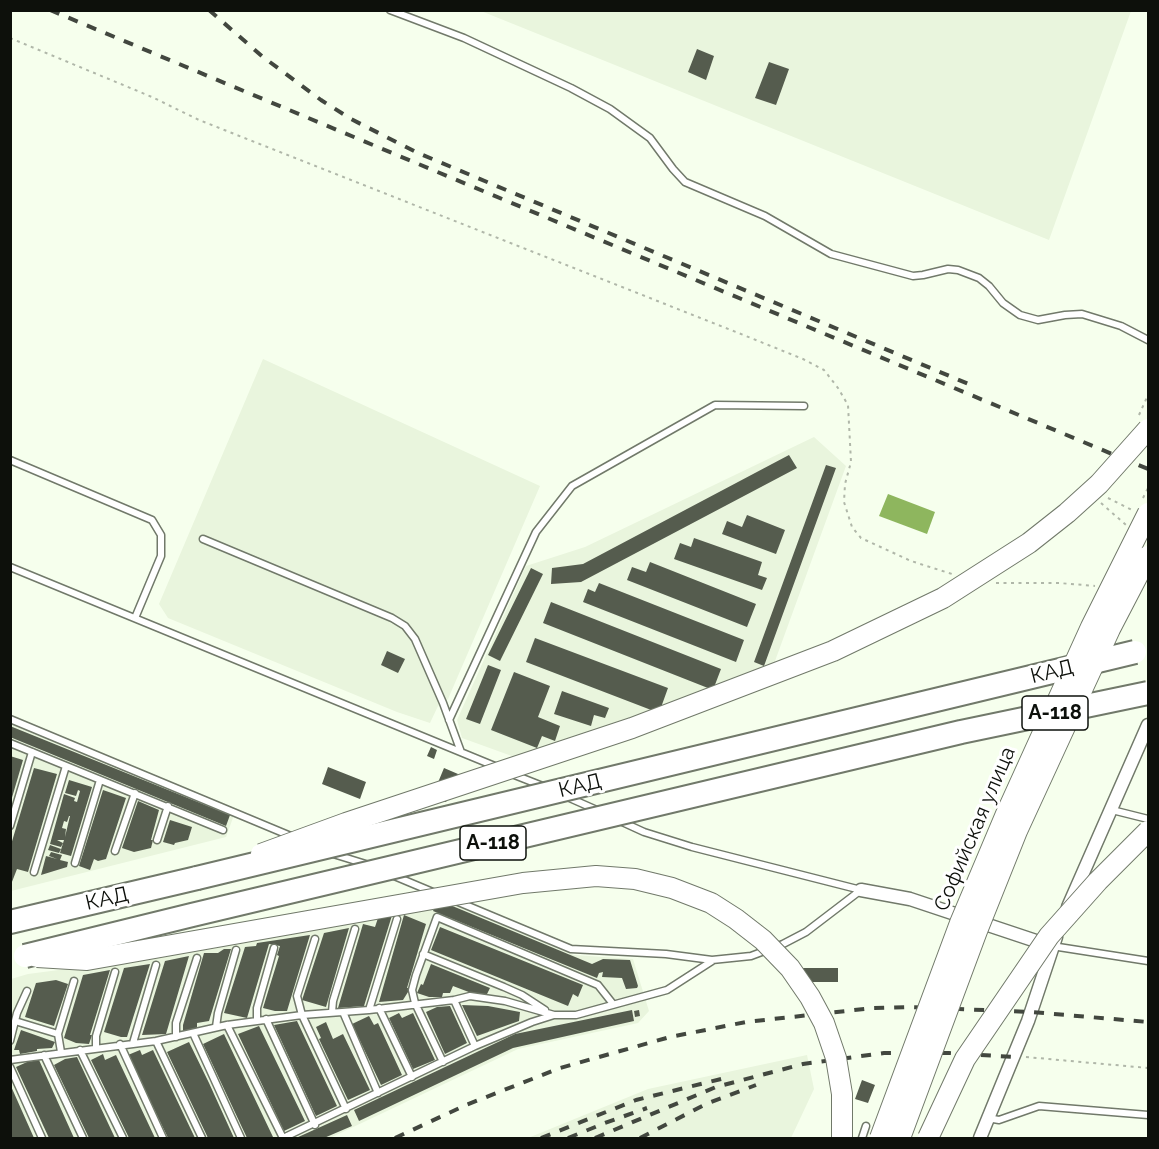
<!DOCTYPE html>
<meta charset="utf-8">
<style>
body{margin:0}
#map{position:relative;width:1159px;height:1149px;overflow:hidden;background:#f6ffed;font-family:Raleway,sans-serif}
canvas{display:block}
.frame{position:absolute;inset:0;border:12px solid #0d100b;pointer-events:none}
</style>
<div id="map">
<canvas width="1159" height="1149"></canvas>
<div class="frame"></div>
</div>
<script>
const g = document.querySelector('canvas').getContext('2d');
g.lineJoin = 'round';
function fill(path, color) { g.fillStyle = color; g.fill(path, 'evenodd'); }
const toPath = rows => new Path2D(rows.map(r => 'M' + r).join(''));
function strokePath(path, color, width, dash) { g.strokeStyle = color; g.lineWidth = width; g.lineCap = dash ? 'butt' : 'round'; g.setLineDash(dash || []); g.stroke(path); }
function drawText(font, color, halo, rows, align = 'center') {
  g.font = font + ' Raleway,sans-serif'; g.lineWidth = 6; g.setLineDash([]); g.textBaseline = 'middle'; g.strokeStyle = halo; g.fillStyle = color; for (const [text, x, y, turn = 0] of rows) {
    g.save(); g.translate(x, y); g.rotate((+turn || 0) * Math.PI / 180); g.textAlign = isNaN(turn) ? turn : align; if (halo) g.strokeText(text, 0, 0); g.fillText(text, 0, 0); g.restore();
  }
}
const built = toPath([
 [481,11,1131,11,1049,240],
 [263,359,540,486,448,699,438,706,430,723,397,712,168,618,159,604],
 [814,437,846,466,771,672,520,759,462,738,457,720,526,566,585,547],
 [10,723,234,815,226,837,11,891],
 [439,897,574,955,633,959,649,1011,638,1023,518,1049,330,1138,11,1138,11,979,28,974,105,964],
 [807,1055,814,1089,791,1138,528,1138,648,1089]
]);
const water = toPath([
 [888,494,935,512,927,534,879,516]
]);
const building = toPath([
 [697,49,714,56,706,80,688,72],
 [769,62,789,69,776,105,755,98],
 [789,455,797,468,581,582,551,584,552,568,583,564],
 [826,465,836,468,764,666,754,662],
 [747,515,785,530,776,554,722,534,727,521,742,527],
 [694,538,762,562,758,575,767,578,762,590,674,559,680,543,691,547],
 [650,562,756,604,747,627,627,580,632,567,646,572],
 [531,568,543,574,500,661,488,655],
 [599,583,744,640,736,662,583,602,588,589,595,592],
 [551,602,721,669,713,690,543,623],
 [535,638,668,688,659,713,526,662],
 [387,651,405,659,398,673,381,665],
 [488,665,501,670,480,724,466,719],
 [514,672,550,686,538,717,560,726,555,741,542,736,537,748,491,730],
 [562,691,609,708,605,718,594,715,591,726,554,714],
 [10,726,230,815,226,826,10,737],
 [431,747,437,750,434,759,427,756],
 [10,756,23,760,11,801,10,801],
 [328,767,366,782,360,799,322,784],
 [34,768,57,774,28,872,17,869,10,887,10,848],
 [444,768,458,774,446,802,432,797],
 [69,780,92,787,71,856,60,853,64,840,57,840,63,843,61,847,50,844,64,794,75,798,74,801,77,802,80,791,78,790,76,796,65,793],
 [69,816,70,816,65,837,66,829,62,828,64,821,67,822],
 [103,790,126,798,106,859,98,861,94,859,90,870,79,866],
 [138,801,159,810,151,840,153,840,151,848,134,852,122,848],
 [170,820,192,827,188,840,175,843,174,845,163,842],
 [50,845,61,849,59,853,48,850],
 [51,852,62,855,60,860,68,862,67,867,41,875,46,856,57,859,49,856],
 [438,900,592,964,603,959,630,960,638,986,637,988,626,989,622,978,602,977,603,972,599,973,597,978,433,911],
 [382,906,394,909,364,1006,338,1008,363,924,375,927],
 [404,915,426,924,407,988,409,988,408,992,403,1000,379,1002],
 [440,927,583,985,578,997,573,994,568,1006,431,950],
 [349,928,326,1007,302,1000,324,933],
 [310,935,287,1011,275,1011,263,1008,279,956,277,955,280,946,269,944,247,1018,224,1013,245,947,256,946,257,943],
 [224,949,231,949,209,1021,197,1023,197,1028,183,1031,183,1025,204,953,218,953],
 [189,956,166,1034,142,1035,165,961],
 [150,964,127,1037,121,1037,104,1032,124,968],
 [431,964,490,988,487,994,474,994,453,986,450,993,443,993,442,997,429,997,417,993,421,984,423,985],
 [803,968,838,968,838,982,803,982],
 [110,970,90,1035,92,1035,89,1044,76,1043,64,1038,83,975],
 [56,980,68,984,54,1026,25,1017,36,983],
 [462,1005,488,1006,520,1012,519,1021,477,1036],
 [450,1006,467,1043,445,1054,426,1012,437,1007],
 [632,1010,634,1021,513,1048,359,1121,354,1110,515,1034],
 [639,1010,640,1016,635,1017,634,1011],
 [399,1013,402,1018,413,1013,435,1060,413,1069,389,1018],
 [369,1016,374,1025,378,1023,402,1075,381,1085,352,1024],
 [297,1021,337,1106,316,1116,274,1025],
 [326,1022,333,1039,343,1034,370,1090,348,1100,319,1039,321,1038,316,1027],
 [259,1026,305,1121,284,1131,238,1034],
 [21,1030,55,1042,52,1048,37,1049,37,1051,20,1054,19,1050,14,1050],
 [224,1034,273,1137,269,1138,247,1138,203,1044],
 [189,1042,209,1083,234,1138,208,1138,167,1052],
 [140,1050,142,1055,153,1050,195,1138,168,1138,128,1055],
 [103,1054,105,1060,116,1055,155,1138,129,1138,91,1060],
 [77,1057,115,1138,89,1138,54,1065,65,1059],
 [39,1060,74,1138,49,1138,16,1067,27,1062],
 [862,1080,875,1085,868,1103,855,1099],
 [10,1084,34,1138,10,1138],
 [347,1115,352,1126,324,1138,296,1138]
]);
const path = toPath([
 [10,38,152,97,199,120,736,332,803,359,824,370,838,388,848,405,851,462,845,484,844,502,852,527,861,538,911,561,952,574],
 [1139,415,1148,395],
 [1108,498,1132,510],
 [1143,498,1148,488],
 [1101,503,1126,525],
 [996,583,1059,583,1095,586],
 [1026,1057,1148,1068]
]);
const service = toPath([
 [390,10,464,38,571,88,610,109,650,138,673,169,685,182,765,216,831,254,913,276,923,275,948,269,958,270,979,278,989,286,1003,303,1020,315,1038,320,1065,315,1082,314,1121,326,1148,340],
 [10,460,152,520,161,535,161,556,135,618],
 [203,539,392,618,405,626,415,639,443,703,461,752],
 [10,567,497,767],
 [10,719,293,837],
 [449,720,536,532,572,486,715,405,804,406],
 [10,743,223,830],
 [512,774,545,787],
 [565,796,599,811],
 [1112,810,1148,819],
 [620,821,644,832,692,847,861,890],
 [10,826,32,752],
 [157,840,168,806],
 [115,851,135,793],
 [330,853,369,865],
 [75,863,100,780],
 [34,872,66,766],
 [392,875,435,893],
 [456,901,571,949,666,954,712,960,751,956,783,944,806,932,861,890],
 [315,939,297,996,302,1015,346,1109],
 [1052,946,1148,961],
 [423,954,504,987,522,995,545,1010],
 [454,1000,475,1046],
 [379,1008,412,1077],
 [369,1010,397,919],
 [332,1012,333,1001,355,929],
 [343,1012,378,1093],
 [266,1019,315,1125],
 [257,1020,257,1008,274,948],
 [15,1021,58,1034],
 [227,1025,283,1138],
 [216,1027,218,1013,236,950],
 [193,1033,241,1138],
 [176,1037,176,1023,197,958],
 [10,1041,17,1013,27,991],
 [156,1041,202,1138],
 [133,1043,156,965],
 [120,1044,163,1138],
 [96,1048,96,1036,115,972],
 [80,1050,123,1138],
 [61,1052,58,1034,74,981],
 [44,1055,83,1138],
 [10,1060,156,1041,227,1025,302,1015,369,1010,454,1000,470,996,505,1001,554,1015],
 [443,1062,415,1003,412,990,416,975,437,917,598,985,613,1004],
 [10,1067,42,1138],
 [987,1118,999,1120,1039,1106,1148,1115],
 [283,1138,475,1046,532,1022,554,1015,576,1015,667,990,712,961],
 [862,1138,866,1126]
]);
const minor = toPath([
 [861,890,910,899,1048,945],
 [1068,907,1148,725],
 [980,1138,1028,1021,1056,937]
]);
const motorway = toPath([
 [10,922,197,878]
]);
const rail = toPath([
 [50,10,1148,469],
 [209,10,263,57,321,100,351,119,418,153,971,385],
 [395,1138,466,1105,560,1068,670,1037,746,1022,873,1008,910,1007,1031,1012,1148,1022],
 [541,1138,636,1100,725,1078],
 [568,1138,605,1123,647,1108],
 [595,1138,716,1087,803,1064,884,1053,949,1053,1013,1057],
 [640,1138,706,1104,756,1085]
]);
const primaryBridge = toPath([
 [261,854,346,823,632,728,833,651,943,598,1029,543,1067,513,1099,484,1148,429],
 [37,957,87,960,523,883,596,876,635,879,672,888,711,903,736,919,763,940,790,968,810,997,824,1023,836,1058,842,1094,842,1138],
 [880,1138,960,923,1006,814,1091,627,1148,513],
 [900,1138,977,931,1017,831,1110,629,1148,556],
 [928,1138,965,1059,1049,936,1098,881,1148,831]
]);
const motorwayBridge = toPath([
 [197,878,1135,652],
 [25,956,192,915,961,732,1148,693]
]);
const shields = [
 [1055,713,66],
 [493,843,66]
];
const shieldNames = [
 ["А-118",1055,713],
 ["А-118",493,843]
];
const streetNames = [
 ["КАД",1052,672,-14],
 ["КАД",580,786,-14],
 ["Софийская улица",975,829,-67],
 ["КАД",107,899,-13]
];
fill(built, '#e9f5dd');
fill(water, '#8eb65e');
fill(building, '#555c4e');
strokePath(service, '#71796a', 9);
strokePath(minor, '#71796a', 15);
strokePath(motorway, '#71796a', 26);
strokePath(path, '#b0b7a9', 2, [3, 4.5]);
strokePath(service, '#fff', 6);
strokePath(minor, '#fff', 12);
strokePath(motorway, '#fff', 22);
strokePath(rail, '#42473f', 4, [10, 10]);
strokePath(primaryBridge, '#71796a', 22, []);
strokePath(motorwayBridge, '#71796a', 26, []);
strokePath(primaryBridge, '#fff', 20);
strokePath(motorwayBridge, '#fff', 22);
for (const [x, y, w] of shields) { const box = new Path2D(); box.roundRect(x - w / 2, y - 17, w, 34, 4.5); g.fillStyle = '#fff'; g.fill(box); strokePath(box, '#0d100b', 1.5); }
drawText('bold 20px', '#0d100b', null, shieldNames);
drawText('21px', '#0d100b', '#fff', streetNames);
</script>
